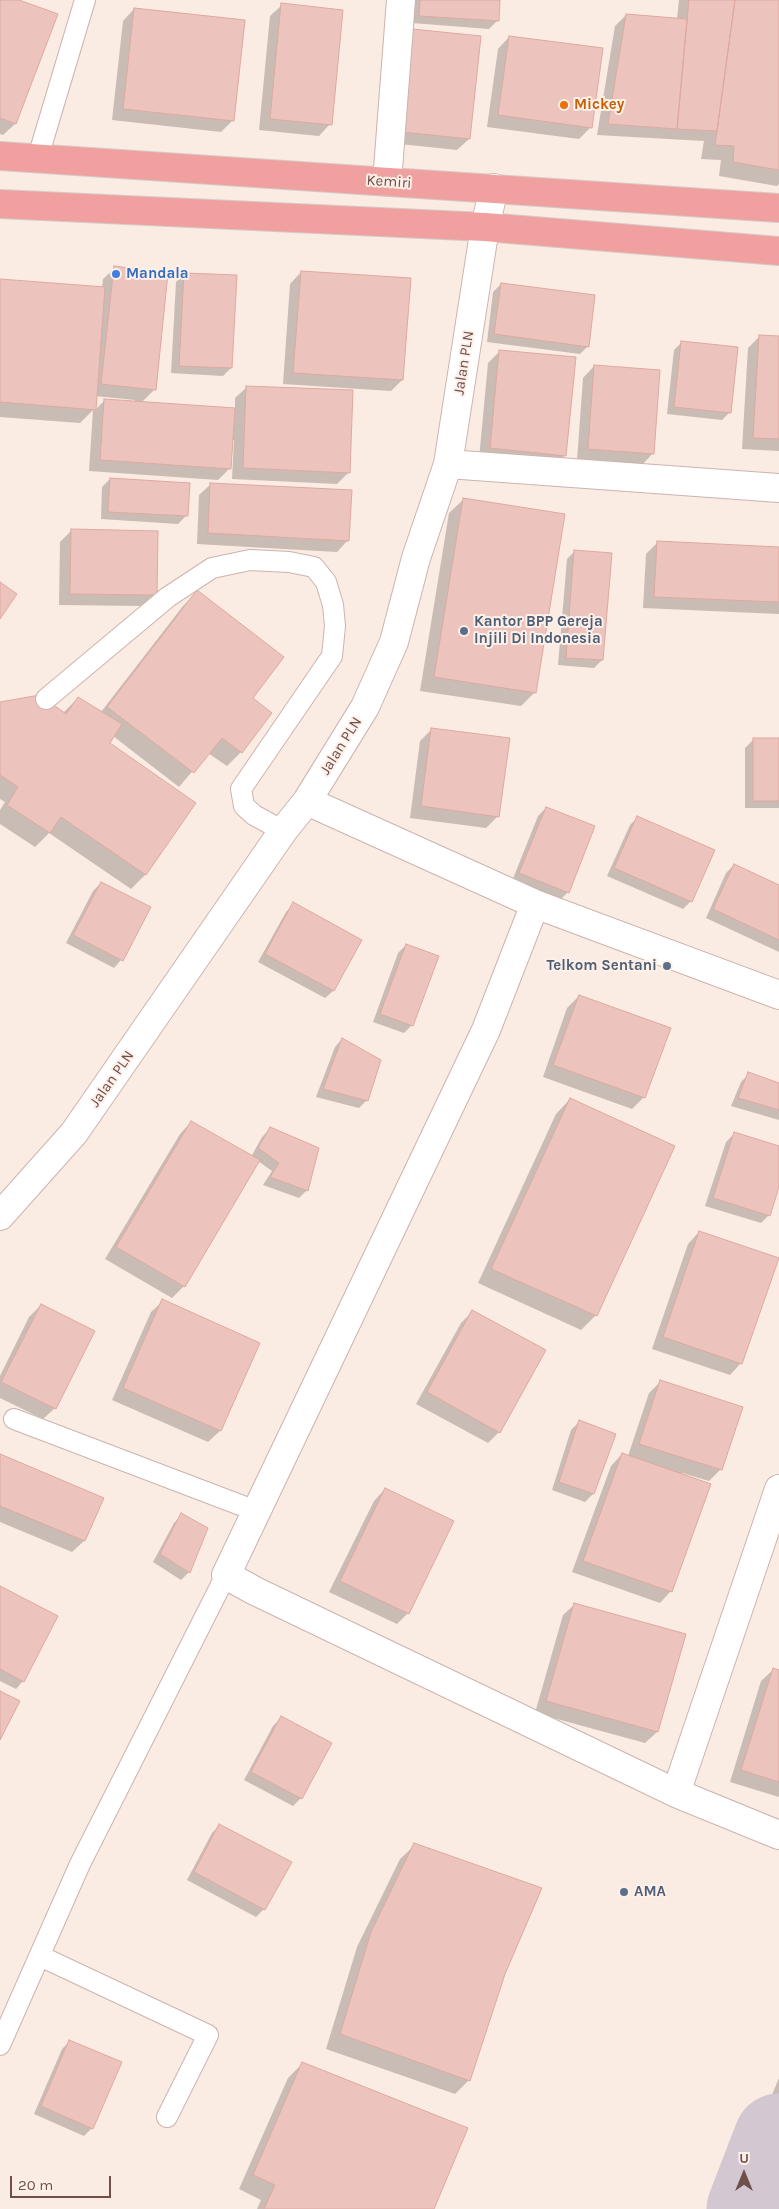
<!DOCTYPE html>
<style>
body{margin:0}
#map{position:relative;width:779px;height:2209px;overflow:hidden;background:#faebe3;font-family:Karla,sans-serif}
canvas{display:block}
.north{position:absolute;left:719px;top:2149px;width:50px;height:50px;-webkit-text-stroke:4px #fdf0e9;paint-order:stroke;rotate:0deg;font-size:14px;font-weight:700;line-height:20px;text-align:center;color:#704f4b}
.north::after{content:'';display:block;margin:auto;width:18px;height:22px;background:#704f4b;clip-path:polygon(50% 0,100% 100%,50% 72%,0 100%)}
.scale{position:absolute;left:10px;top:2176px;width:101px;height:22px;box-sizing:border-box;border:2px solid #704f4b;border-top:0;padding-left:6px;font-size:15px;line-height:18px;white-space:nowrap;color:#704f4b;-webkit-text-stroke:4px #fdf0e9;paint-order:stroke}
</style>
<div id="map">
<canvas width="779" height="2209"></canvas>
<div class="north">U</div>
<div class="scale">20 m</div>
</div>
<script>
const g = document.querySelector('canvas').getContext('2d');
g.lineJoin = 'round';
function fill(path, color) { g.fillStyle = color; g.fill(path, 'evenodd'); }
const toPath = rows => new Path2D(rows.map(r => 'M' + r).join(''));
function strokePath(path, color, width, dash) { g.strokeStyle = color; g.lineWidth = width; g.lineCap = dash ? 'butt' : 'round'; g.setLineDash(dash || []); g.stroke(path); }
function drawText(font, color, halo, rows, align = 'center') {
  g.font = font + ' Karla,sans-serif'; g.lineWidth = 4; g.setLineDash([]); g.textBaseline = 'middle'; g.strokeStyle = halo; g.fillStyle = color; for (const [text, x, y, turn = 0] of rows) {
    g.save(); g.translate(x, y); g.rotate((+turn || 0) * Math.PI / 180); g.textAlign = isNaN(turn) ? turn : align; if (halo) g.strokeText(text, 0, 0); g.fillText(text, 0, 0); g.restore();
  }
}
const shadow = toPath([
 [0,0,16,0,56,15,15,124,3,135,0,134],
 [413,0,499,0,497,21,489,29,412,23],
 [679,0,779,0,779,184,777,186,719,176,721,160,701,159,704,141,597,135,615,26,626,15,677,19],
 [282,5,330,124,319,136,259,130,270,16],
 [134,9,233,120,221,132,112,120,123,21],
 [480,37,469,139,457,150,390,143],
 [509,37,591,127,579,139,487,127,498,49],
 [115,268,154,390,141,403,235,409,235,398,247,387,349,472,337,484,232,479,234,440,231,440,229,469,218,480,89,471,93,410,80,423,0,417,0,280,102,288,103,279],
 [95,396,135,400,135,402,105,400,94,411],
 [301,272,402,380,391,391,283,384,290,284],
 [184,274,231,368,223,376,171,373,176,282],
 [501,284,588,346,580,354,487,342,493,292],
 [760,336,779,337,779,451,742,449,748,348],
 [682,342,730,412,722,420,667,414,674,350],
 [500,351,565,455,554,467,479,459,488,363],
 [594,366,653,453,642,465,577,460,583,378],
 [110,479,186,516,178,524,101,519,102,487],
 [211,484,348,540,337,552,197,544,199,495],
 [464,499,535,692,521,706,420,691,449,513],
 [71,531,155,595,144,606,59,605,60,542],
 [658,542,779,548,779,614,643,608,646,554],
 [575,551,602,660,594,668,558,665,567,559],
 [197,592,251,699,241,752,227,766,208,753,179,787,113,736,108,744,195,803,145,875,131,889,49,833,35,847,0,824,0,810,5,802,0,799,0,703,63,713,78,698,101,712,183,606],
 [432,729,498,816,486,828,410,818,420,741],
 [753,740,779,740,779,808,745,808,745,748],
 [546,808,568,892,560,900,512,881,538,816],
 [638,817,691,901,683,909,607,876,630,825],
 [734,865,779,886,779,952,706,918,726,873],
 [101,883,121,960,114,968,66,943,93,891],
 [294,904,361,940,333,991,325,998,258,962,286,912],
 [406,945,412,1025,404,1033,373,1022,398,953],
 [579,996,644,1097,632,1109,543,1077,567,1008],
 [342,1039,367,1100,359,1108,316,1097,335,1047],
 [749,1074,779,1084,779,1120,731,1106,741,1082],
 [570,1099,673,1146,596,1315,581,1330,478,1283,556,1114],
 [191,1122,251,1157,262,1137,270,1129,307,1190,299,1198,263,1185,272,1171,258,1161,184,1286,172,1298,105,1259,180,1134],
 [734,1134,779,1148,779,1183,769,1215,761,1223,705,1206,726,1142],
 [699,1232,741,1363,730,1375,652,1349,688,1244],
 [163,1301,259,1344,220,1431,208,1442,112,1400,151,1312],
 [41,1305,55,1408,43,1419,0,1398,0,1376,29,1317],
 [472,1312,499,1432,488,1443,416,1404,461,1323],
 [660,1382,741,1408,720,1470,709,1481,682,1473,671,1591,660,1603,572,1572,611,1466,622,1454,628,1456,649,1393],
 [579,1422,614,1435,593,1494,585,1502,552,1490,571,1430],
 [0,1456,84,1541,72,1552,0,1522],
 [385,1489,408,1613,397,1624,329,1592,374,1501],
 [182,1515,189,1572,181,1580,153,1562,174,1523],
 [0,1587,23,1681,16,1689,0,1681],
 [575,1604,684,1635,657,1732,645,1743,535,1713,563,1615],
 [773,1670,779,1672,779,1797,730,1782,761,1681],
 [281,1718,301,1798,293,1806,244,1780,273,1726],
 [220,1825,264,1909,256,1917,187,1880,212,1833],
 [415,1845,504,1973,469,2080,455,2094,326,2049,357,1947,400,1859],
 [70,2041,92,2128,84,2136,34,2114,62,2049],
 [302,2064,432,2209,257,2209,261,2200,239,2189,288,2078],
 [779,2078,779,2107,769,2102]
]);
const taxiway = toPath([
 [752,2209,779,2139]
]);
const building = toPath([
 [0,0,19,0,58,14,16,124,0,118,0,0],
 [420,0,500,0,499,21,419,16,420,0],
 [689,0,735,0,717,131,677,129,689,0],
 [735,0,779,0,779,170,733,162,734,146,715,145,735,0],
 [281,3,343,10,332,125,270,119,281,3],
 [134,8,245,20,234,121,123,109,134,8],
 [626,14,687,19,677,129,608,124,626,14],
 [412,29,481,36,470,139,401,132,412,29],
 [509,36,603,48,592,128,498,115,509,36],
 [114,266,168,273,156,390,101,384,114,266],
 [301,271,411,278,403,380,293,373,301,271],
 [184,273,237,275,232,368,179,366,184,273],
 [0,279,105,287,96,410,0,402,0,279],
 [501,283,595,295,589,347,494,334,501,283],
 [759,335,779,336,779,439,753,438,759,335],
 [681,341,738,347,731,413,674,407,681,341],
 [499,350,576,357,566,456,490,448,499,350],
 [594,365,660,370,654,454,588,449,594,365],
 [246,386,353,390,350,473,243,468,246,386],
 [104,399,235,408,231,469,100,460,104,399],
 [110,478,190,483,188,516,108,512,110,478],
 [210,483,352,490,349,541,208,533,210,483],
 [463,498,565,514,536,693,434,677,463,498],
 [71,529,158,531,157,595,70,594,71,529],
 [657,541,779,547,779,602,654,597,657,541],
 [574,550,612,553,603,660,566,658,574,550],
 [0,582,17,594,0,619,0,582],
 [197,590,284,657,253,698,272,713,242,753,222,738,194,773,107,707,197,590],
 [40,695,66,714,78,697,122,724,110,743,196,803,146,875,61,817,50,833,7,805,18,787,0,775,0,702,40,695],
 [431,728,510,738,499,817,421,806,431,728],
 [753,738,779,738,779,801,753,801,753,738],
 [546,807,595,826,569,893,519,873,546,807],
 [637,816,715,850,692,902,614,868,637,816],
 [734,864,779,885,779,940,713,909,734,864],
 [101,882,151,907,123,961,73,935,101,882],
 [293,902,362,940,334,991,265,954,293,902],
 [406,944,439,956,413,1026,380,1014,406,944],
 [579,995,671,1028,645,1098,553,1065,579,995],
 [342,1038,381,1060,368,1101,323,1089,342,1038],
 [748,1072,779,1083,779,1110,738,1098,748,1072],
 [570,1098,675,1146,597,1316,491,1269,570,1098],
 [191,1121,260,1160,185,1287,116,1247,191,1121],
 [270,1127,319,1148,308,1191,270,1177,279,1163,258,1148,270,1127],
 [734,1132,779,1146,779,1187,770,1216,713,1198,734,1132],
 [699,1231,779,1258,742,1364,663,1337,699,1231],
 [162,1299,260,1343,221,1431,123,1388,162,1299],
 [41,1304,95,1331,56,1409,1,1382,41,1304],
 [472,1310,546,1350,500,1433,427,1392,472,1310],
 [660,1380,743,1407,722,1470,639,1444,660,1380],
 [579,1420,616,1434,594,1494,559,1482,579,1420],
 [622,1453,711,1484,672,1592,583,1561,622,1453],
 [0,1454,104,1498,85,1541,0,1506,0,1454],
 [385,1488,454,1521,409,1614,340,1581,385,1488],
 [181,1513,208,1528,190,1573,160,1554,181,1513],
 [0,1586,58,1616,24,1682,0,1669,0,1586],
 [574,1603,686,1634,658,1732,546,1701,574,1603],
 [773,1668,779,1670,779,1782,741,1770,773,1668],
 [0,1691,20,1701,0,1740,0,1691],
 [281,1716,332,1743,302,1799,251,1772,281,1716],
 [219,1824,292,1862,265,1910,194,1872,219,1824],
 [414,1843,542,1888,505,1974,470,2081,340,2034,371,1932,414,1843],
 [69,2040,122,2062,93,2129,41,2106,69,2040],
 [302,2062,468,2128,434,2209,264,2209,275,2185,253,2175,302,2062]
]);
const lane = toPath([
 [38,157,85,0],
 [46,699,168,597,212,568,250,560,289,562,314,567,326,582,333,605,335,626,332,656,241,789,244,806,254,815,283,831],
 [14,1419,256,1511],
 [40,1956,208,2035,167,2117],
 [0,2045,80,1864,226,1575]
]);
const street = toPath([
 [387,182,401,0],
 [448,464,779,488],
 [307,801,535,904,779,995],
 [535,904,486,1030,226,1575,255,1591,676,1793,779,1835],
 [0,1216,74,1133,283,831,307,801,365,707,394,642,416,558,448,464,485,227,494,188],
 [676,1793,779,1489]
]);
const highway = toPath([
 [0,156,779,208],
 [0,204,485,227,779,251]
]);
const markers = [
 [564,105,5,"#e8710a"],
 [116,274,5,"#3f7fe0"],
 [464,631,5,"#5c6f8a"],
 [667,966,5,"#5c6f8a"],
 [624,1892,5,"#5c6f8a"]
];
const foodNames = [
 ["Mickey",574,105]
];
const streetNames = [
 ["Kemiri",389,182,4],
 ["Jalan PLN",464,363,-81],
 ["Jalan PLN",341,746,-58],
 ["Jalan PLN",112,1079,-55]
];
const shopNames = [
 ["Mandala",126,274]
];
const serviceNames = [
 ["Kantor BPP Gereja",474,622],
 ["Injili Di Indonesia",474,639],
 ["Telkom Sentani",657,966,"right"],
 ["AMA",634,1892]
];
fill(shadow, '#0003');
strokePath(taxiway, '#d3c7d2', 91);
fill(building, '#edc4bd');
strokePath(building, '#dea89f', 1);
strokePath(lane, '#ccb4ae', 22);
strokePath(street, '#ccb4ae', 30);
strokePath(highway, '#d4cac9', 30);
strokePath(lane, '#fff', 20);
strokePath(street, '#fff', 28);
strokePath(highway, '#f0a09e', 28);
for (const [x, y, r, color] of markers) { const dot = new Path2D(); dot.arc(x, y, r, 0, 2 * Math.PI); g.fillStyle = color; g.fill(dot); strokePath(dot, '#fdf0e9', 2); }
drawText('bold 15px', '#c56008', '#fdf0e9', foodNames, 'left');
drawText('15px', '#704f4b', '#fdf0e9', streetNames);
drawText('bold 15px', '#366cbe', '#fdf0e9', shopNames, 'left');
drawText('bold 15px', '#4e5e75', '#fdf0e9', serviceNames, 'left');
</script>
